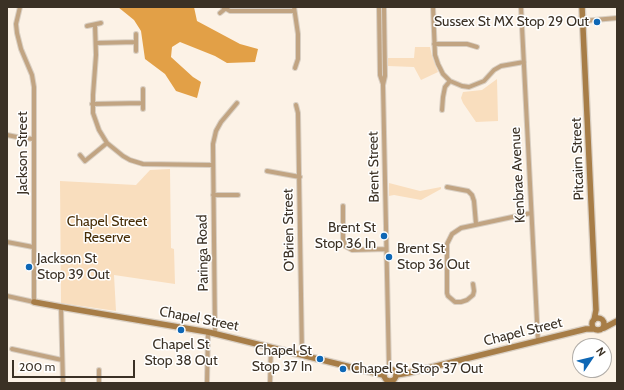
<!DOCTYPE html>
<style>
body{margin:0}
#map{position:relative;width:624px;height:390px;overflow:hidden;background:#fcf2e6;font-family:Cabin,sans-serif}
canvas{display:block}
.frame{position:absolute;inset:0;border:8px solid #3b3125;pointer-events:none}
.north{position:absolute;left:572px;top:338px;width:40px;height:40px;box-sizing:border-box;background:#fff;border:1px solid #b1ada8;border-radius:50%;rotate:55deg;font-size:11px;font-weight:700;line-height:16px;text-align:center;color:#3b3125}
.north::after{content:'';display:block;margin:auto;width:14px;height:18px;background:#0e67b5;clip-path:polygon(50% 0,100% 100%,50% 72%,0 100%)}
.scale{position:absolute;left:12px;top:360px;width:123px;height:18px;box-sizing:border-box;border:2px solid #3b3125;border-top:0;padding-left:5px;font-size:12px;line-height:14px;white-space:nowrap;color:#3b3125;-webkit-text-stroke:3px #fff;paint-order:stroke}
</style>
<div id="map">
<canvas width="624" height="390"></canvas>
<div class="frame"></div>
<div class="north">N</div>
<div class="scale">200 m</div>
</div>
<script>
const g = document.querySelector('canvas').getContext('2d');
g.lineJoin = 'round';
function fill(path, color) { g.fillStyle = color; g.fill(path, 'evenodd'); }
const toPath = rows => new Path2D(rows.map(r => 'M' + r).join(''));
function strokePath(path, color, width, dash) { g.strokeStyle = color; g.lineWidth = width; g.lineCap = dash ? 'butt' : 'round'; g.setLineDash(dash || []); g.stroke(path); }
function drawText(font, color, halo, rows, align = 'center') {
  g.font = font + ' Cabin,sans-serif'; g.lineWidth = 3; g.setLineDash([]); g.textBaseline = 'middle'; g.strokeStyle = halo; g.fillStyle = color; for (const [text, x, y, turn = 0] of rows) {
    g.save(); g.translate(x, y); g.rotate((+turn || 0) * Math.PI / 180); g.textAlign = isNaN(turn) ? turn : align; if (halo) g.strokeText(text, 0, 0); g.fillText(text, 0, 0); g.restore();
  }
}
const green = toPath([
 [415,47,430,47,432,56,438,72,421,80,414,67,388,66,388,58,414,58],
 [497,79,498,121,476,122,463,103,461,98,463,92,482,90],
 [170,169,171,248,174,249,175,284,114,275,116,311,61,303,60,181,136,185,150,170],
 [389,183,420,191,441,187,441,189,421,200,394,195,389,196]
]);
const forest = toPath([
 [118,7,194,7,197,21,240,44,258,49,255,62,227,63,215,56,180,42,172,47,171,57,193,77,201,82,197,98,176,91,165,74,145,59,141,31,134,20]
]);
const stream = toPath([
 [7,382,8,383]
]);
const street = toPath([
 [223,7,230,11,294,11],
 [294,7,298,34,298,59,295,68],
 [379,7,380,75,383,84],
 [384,7,385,76,383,85,389,369],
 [433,7,435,55,438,64,443,74,450,81,462,86,469,87,484,81,494,70,501,66,524,62],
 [521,7,538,341],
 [220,13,225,9],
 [583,21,617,18],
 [95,25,96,55,93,95,93,113,99,130,107,143,123,156,130,160,143,164,212,165],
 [87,26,101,23],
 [136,34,136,51],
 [96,43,136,42],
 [434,44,467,44,477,47],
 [143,89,143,109],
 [92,104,143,103],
 [296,105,298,113,302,355],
 [442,110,443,97,445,87,450,81],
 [7,135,22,138,34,139],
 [80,155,85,161,107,143],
 [267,171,300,177],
 [447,187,468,191,472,195,474,201,476,224],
 [213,195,238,195],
 [343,206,343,238,345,246,352,250,386,249],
 [7,242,33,247],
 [473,284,474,291,473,295,467,300,461,302,455,302,448,296,447,293,447,244,452,234,461,228,531,213],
 [7,296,34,302,34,87,32,75,21,49,17,33,16,24,20,7],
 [61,307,63,383],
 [215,334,213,144,216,131,221,122,237,103],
 [12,349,62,360],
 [99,370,99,383],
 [390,381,390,383],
 [207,383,208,332],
 [270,383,271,347]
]);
const secondary = toPath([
 [582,7,596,310,594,320],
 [34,302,61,307,208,332,383,375],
 '592 324a6 6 0 1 1 12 0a6 6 0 1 1-12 0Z',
 [604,328,617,321],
 '384 375a6 6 0 1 1 12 0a6 6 0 1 1-12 0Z',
 [396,375,408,373,586,329,593,329]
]);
const markers = [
 [597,22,4,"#0e67b5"],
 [384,236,4,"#0e67b5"],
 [389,257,4,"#0e67b5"],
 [29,267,4,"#0e67b5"],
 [181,330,4,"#0e67b5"],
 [320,359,4,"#0e67b5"],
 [343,369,4,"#0e67b5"]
];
const poiNames = [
 ["Sussex St MX Stop 29 Out",589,22],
 ["Brent St",376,228],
 ["Stop 36 In",376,244],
 ["Brent St",397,249,"left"],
 ["Stop 36 Out",397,265,"left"],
 ["Jackson St",37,259,"left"],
 ["Stop 39 Out",37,275,"left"],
 ["Chapel St",181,345,"center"],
 ["Stop 38 Out",181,361,"center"],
 ["Chapel St",312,351],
 ["Stop 37 In",312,367],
 ["Chapel St Stop 37 Out",351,369,"left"]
];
const streetNames = [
 ["Jackson Street",23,153,-90],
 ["Pitcairn Street",578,159,-92],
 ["Brent Street",374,167,-91],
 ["Kenbrae Avenue",518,175,-93],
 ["O'Brien Street",289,230,-91],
 ["Paringa Road",203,253,-91],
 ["Chapel Street",199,319,11],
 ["Chapel Street",523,332,-14]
];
const parkNames = [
 ["Chapel Street",107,222],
 ["Reserve",107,238]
];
fill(green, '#f9debe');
fill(forest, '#e2a047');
strokePath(stream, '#d29136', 1);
strokePath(street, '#d9cfc3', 6);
strokePath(secondary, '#d9cfc3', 8);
strokePath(street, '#c1a482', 4);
strokePath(secondary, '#a77d47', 5.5);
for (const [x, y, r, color] of markers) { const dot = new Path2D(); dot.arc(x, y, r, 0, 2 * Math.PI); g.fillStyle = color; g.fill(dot); strokePath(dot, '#fff', 1.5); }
drawText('14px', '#3b3125', '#fff', poiNames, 'right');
drawText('14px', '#3b3125', '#fff', streetNames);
drawText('14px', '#472d06', '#fff', parkNames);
</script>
